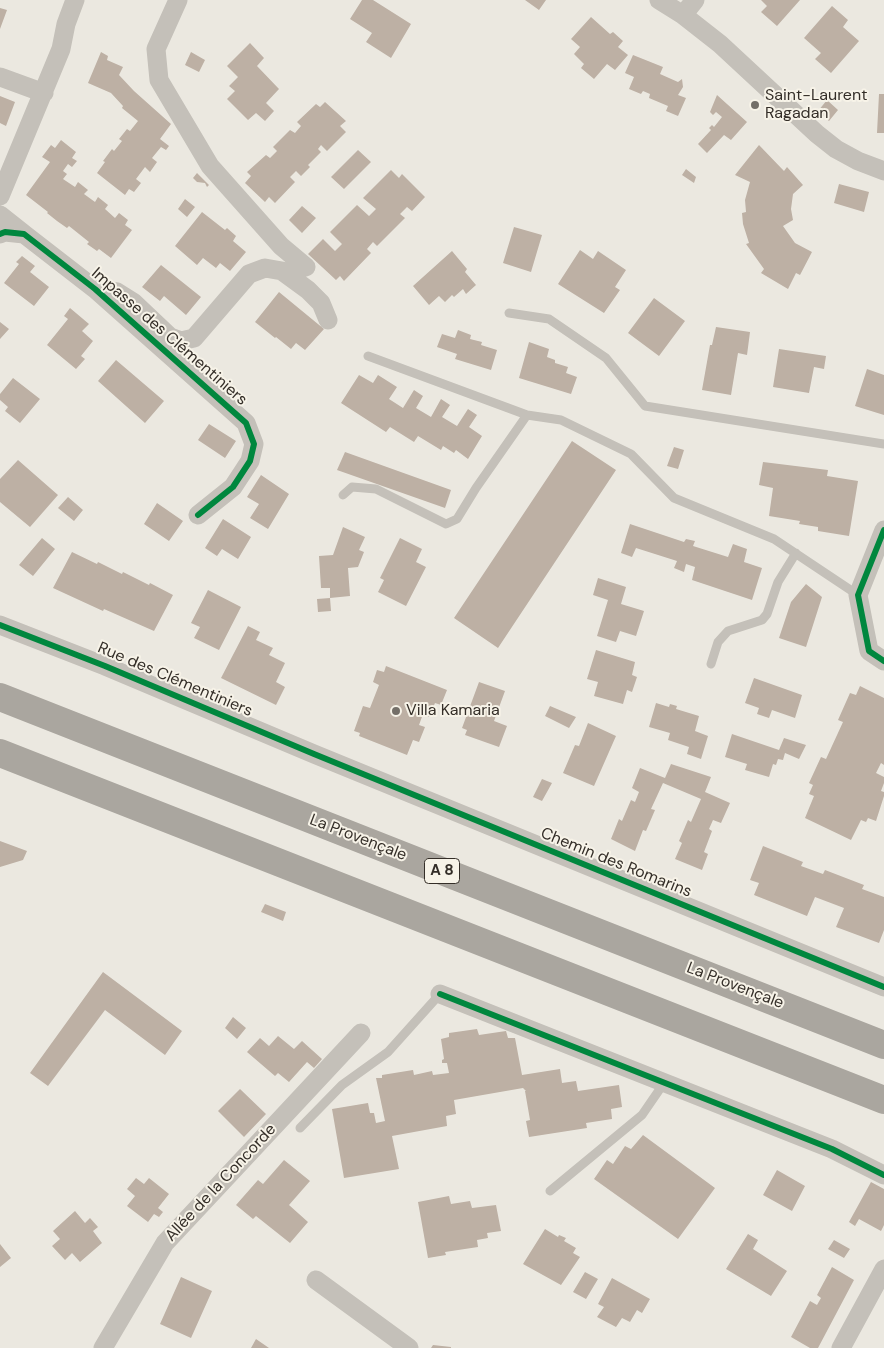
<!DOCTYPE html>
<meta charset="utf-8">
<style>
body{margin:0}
canvas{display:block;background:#ebe8e0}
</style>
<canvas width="884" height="1348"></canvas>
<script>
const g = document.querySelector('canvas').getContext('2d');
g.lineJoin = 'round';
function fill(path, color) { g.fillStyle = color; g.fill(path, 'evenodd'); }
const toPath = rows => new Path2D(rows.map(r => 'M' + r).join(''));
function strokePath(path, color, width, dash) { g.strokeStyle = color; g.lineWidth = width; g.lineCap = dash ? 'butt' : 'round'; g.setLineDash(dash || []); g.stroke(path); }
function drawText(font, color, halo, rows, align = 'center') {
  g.font = font + ' "DM Sans",sans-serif'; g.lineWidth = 4; g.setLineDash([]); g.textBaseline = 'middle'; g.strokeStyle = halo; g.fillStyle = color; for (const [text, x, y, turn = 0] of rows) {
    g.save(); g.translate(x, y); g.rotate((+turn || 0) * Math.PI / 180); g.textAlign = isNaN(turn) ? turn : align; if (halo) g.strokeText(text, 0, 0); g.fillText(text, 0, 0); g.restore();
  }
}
const building = toPath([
 [362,0,373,0,411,24,391,58,366,42,372,33,350,19],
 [525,0,546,0,539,10],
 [761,0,800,0,777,26,761,12,767,6],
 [832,6,848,20,843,27,859,41,831,73,815,59,821,53,804,38],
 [0,8,7,10,0,29],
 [591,17,610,34,613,32,623,41,618,47,628,55,615,70,607,64,594,79,581,68,584,64,574,54,580,47,571,39],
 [250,43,264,58,257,66,279,89,266,103,274,111,265,121,256,113,248,120,227,99,235,91,229,86,238,77,227,66],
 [101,52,108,56,107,60,123,67,119,75,134,91,171,124,160,139,169,146,166,150,161,147,152,158,157,162,150,172,145,167,136,179,141,183,134,192,129,189,125,195,97,173,105,162,103,161,112,149,114,151,122,141,119,139,127,129,130,131,138,121,122,108,123,106,111,93,88,83],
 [191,52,205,60,199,72,185,65],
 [633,55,663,67,660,74,678,82,682,79,683,87,678,95,686,98,678,116,666,111,668,106,649,98,650,94,643,91,641,94,629,89,634,77,625,73],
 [879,94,884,94,884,133,877,133],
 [717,95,747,122,731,140,724,135,707,153,698,144,711,130,709,128,712,125,714,127,722,117,716,112,713,115,710,112],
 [0,96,15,102,6,126,0,123],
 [827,100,838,110,829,121,818,111],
 [325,102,346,121,340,126,346,132,327,151,321,145,318,149,321,152,308,165,310,167,301,176,296,171,290,177,295,182,275,203,269,197,265,202,245,183,251,176,247,172,266,155,270,158,277,151,273,147,290,130,295,133,301,126,297,122,316,104,320,107],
 [61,140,76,152,72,158,77,161,72,167,68,164,63,171,67,174,63,179,75,187,78,182,88,190,84,194,95,202,98,197,108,205,105,209,115,218,119,213,128,220,125,225,132,230,111,258,99,249,97,251,87,244,89,242,69,226,67,228,57,221,47,213,48,212,26,195,50,162,42,157,51,145,55,148],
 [759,145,784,171,787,167,803,185,793,194,791,209,793,220,783,226,795,243,812,252,800,275,796,273,788,289,761,273,764,269,746,244,749,243,743,224,742,213,746,212,745,200,750,182,735,175],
 [358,150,371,162,344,189,331,177],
 [686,169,696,177,694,183,682,175],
 [391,170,399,178,402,174,425,197,412,211,407,207,400,214,405,218,377,246,373,242,367,249,371,253,344,281,340,276,336,280,308,254,323,239,335,251,342,244,330,232,357,205,369,216,376,209,363,198],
 [197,173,209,185,207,187,205,183,197,182,193,178],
 [839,184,869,192,864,212,834,203],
 [185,199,195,207,187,217,178,209],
 [302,206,316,218,302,233,289,220],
 [202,212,225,230,227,228,236,236,233,241,246,252,230,271,220,263,216,268,203,258,197,265,175,246],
 [514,227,542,235,531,272,503,263],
 [580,250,593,259,598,251,626,270,615,287,620,290,604,313,558,284],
 [452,251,467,269,465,272,476,285,466,294,463,289,454,297,452,295,445,302,439,296,429,305,413,286],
 [22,256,35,266,30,272,49,287,34,306,4,283,19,264,16,262],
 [161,265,201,297,186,315,164,296,160,301,142,287],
 [279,292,324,329,305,350,296,343,291,349,276,337,275,338,255,322],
 [654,298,685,321,659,356,628,333],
 [70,308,89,324,82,331,93,341,81,356,85,359,76,369,47,345,68,319,64,316],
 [0,322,9,329,0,339],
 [716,327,750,332,747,355,738,353,731,395,702,390,710,345,712,345],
 [458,330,471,335,470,339,482,342,481,345,497,350,491,370,455,359,457,354,437,347,442,334,455,338],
 [529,342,549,349,547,357,555,360,555,363,568,367,566,373,577,377,571,394,519,378],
 [779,349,826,356,824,369,814,367,809,393,773,387],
 [116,360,164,401,145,423,98,381],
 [867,369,884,375,884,415,855,406],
 [359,375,373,383,378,375,397,387,389,399,403,408,414,390,423,396,416,408,431,417,441,399,450,405,442,417,457,426,468,409,477,415,469,427,482,436,468,459,456,450,454,453,443,446,441,450,418,436,414,442,390,427,386,432,341,403],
 [13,378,40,399,20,423,5,411,8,407,0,400,0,394],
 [209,424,236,441,225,458,198,440],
 [572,441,616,470,498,648,454,618],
 [674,447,684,450,678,469,667,466],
 [345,452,451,490,445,508,337,470],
 [18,460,58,495,30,527,0,502,0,479],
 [763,462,828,470,827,476,858,481,849,536,818,531,818,527,799,524,800,521,769,516,773,488,759,485],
 [261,475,289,494,268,529,250,518,259,504,247,497],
 [68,497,83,510,74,521,58,508],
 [157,503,183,521,169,541,144,524],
 [223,519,251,537,238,559,222,549,217,556,205,548],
 [630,524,684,542,686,539,695,541,693,546,728,557,733,544,747,549,744,562,762,568,752,600,692,580,695,567,686,564,684,572,674,568,677,561,636,548,632,557,621,553],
 [343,527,365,537,359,550,364,552,358,567,348,568,350,596,330,598,330,588,321,588,319,556,333,555],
 [42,538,55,549,33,576,19,565],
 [400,538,422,549,416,562,426,567,406,606,378,592,384,580,380,578],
 [72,552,97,564,98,562,122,574,123,572,149,585,150,583,173,595,154,631,104,609,103,611,53,588],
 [598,578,626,587,621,604,644,611,636,636,620,631,616,642,597,636,608,600,593,595],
 [806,584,822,597,806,647,779,638,791,602],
 [208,590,241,607,219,650,194,638,200,627,191,623],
 [330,598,331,611,318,612,317,599],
 [248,626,260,632,256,640,273,648,269,655,285,663,276,682,285,687,276,705,221,678],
 [596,650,635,662,632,675,637,677,632,692,627,690,623,704,594,696,598,682,587,679],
 [148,664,154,667,152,672,145,670],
 [386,666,447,690,441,705,435,703,429,717,423,714,419,725,425,727,419,742,413,740,407,755,359,736,360,733,354,731,363,706,370,708,379,685,373,682,377,670,384,672],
 [754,678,802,695,795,718,772,710,769,718,757,714,759,708,745,703],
 [479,682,505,691,494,721,507,726,499,747,465,735,467,730,462,728],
 [860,686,884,698,884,765,881,763,876,773,884,777,884,783,881,791,884,792,884,796,876,821,868,818,866,822,861,820,851,840,805,818,814,796,809,794,813,785,809,783,821,757,826,759,843,722,838,720,850,693,856,695],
 [656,703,669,707,670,704,677,706,676,709,699,716,695,731,708,736,701,759,687,754,689,747,668,740,670,733,649,727],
 [550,706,576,717,569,728,545,716],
 [588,723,616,736,594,786,563,773,575,745,579,746],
 [732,734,779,750,784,738,806,745,799,759,785,753,783,760,778,759,776,765,773,764,769,777,745,770,747,764,725,757],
 [671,764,711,777,705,792,730,803,721,823,713,820,709,829,712,831,704,852,708,854,702,870,675,859,682,843,679,841,688,820,691,822,701,799,663,783,651,809,655,810,646,831,643,830,635,851,611,839,619,819,622,821,631,800,635,802,639,792,632,788,640,768,665,778],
 [542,779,552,783,542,801,533,797],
 [0,841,27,851,23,860,0,867],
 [763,846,803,862,801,866,823,874,825,870,864,885,862,889,884,897,884,930,879,943,836,927,844,908,815,897,807,916,754,895,759,883,750,880],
 [265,904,286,912,283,921,261,912],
 [103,972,182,1031,165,1055,105,1010,48,1086,30,1073],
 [233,1017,246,1028,237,1039,225,1028],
 [477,1029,479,1035,506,1031,508,1038,515,1038,522,1075,560,1069,562,1083,576,1081,578,1091,619,1085,622,1107,611,1109,612,1119,586,1123,587,1128,529,1137,526,1121,530,1120,525,1091,526,1091,523,1088,454,1100,456,1114,446,1116,447,1126,392,1136,399,1169,344,1178,332,1109,368,1103,370,1113,374,1113,376,1123,385,1121,376,1078,382,1078,382,1075,413,1070,414,1075,432,1071,433,1075,449,1073,447,1063,442,1063,442,1060,444,1059,441,1039,449,1037,449,1033],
 [278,1036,294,1049,302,1041,322,1059,314,1068,307,1062,289,1082,278,1073,275,1076,247,1052,260,1038,269,1046],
 [240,1089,266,1114,244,1137,218,1111],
 [643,1135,715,1188,678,1239,594,1179,607,1160,613,1164,625,1146,631,1149],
 [284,1160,310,1181,289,1205,308,1222,290,1243,256,1216,253,1219,236,1205,258,1180,263,1184],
 [777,1170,805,1186,792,1211,763,1195],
 [136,1178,144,1184,149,1178,169,1194,158,1208,163,1212,159,1217,154,1214,148,1222,127,1206,135,1196,127,1189],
 [871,1182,884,1189,884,1225,881,1231,859,1219,855,1226,849,1222],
 [449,1196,451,1204,470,1201,472,1208,496,1205,501,1231,487,1233,488,1238,477,1240,478,1247,445,1252,446,1255,428,1258,418,1202],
 [75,1211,85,1223,90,1218,98,1227,93,1231,102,1243,80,1262,72,1253,65,1260,52,1246,60,1239,53,1231],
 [545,1229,558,1237,559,1235,566,1238,564,1241,576,1248,573,1253,580,1257,561,1285,523,1264],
 [748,1234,758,1240,753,1249,787,1271,771,1296,726,1269],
 [834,1240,850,1249,844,1258,828,1249],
 [0,1244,11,1258,0,1267],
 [832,1267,854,1280,818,1348,810,1348,791,1337,810,1301,817,1305,821,1298,817,1295],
 [585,1272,598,1279,586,1299,573,1292],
 [181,1277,212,1291,191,1338,160,1324],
 [612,1278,650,1299,642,1313,637,1310,630,1322,622,1318,616,1327,597,1317,604,1307,598,1304],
 [256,1339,269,1348,251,1348],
 [433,1345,451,1347,451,1348,431,1348]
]);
const service = toPath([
 [509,313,549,319,606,358,645,406,884,444],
 [368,356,527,415,561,420,631,454,674,498,774,539,858,595],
 [343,495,352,487,376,489,446,524,457,519,476,488,527,415],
 [711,664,718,642,728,631,762,620,767,614,778,582,796,553],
 [300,1128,342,1085,388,1052,440,994],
 [550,1191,642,1115,664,1083]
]);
const minor = toPath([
 [178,0,156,49,159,80,210,166,281,246,306,267],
 [659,0,683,15,720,44,817,134,836,149,858,161,884,171],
 [683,15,695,0],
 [0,77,44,93],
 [0,196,61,49,66,24,75,0],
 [0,215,24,234],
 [0,234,5,232,24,234,95,289,246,423,254,444,250,461,233,487,198,515],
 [98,289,117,292,133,302,170,337,181,341,194,338,249,274,265,268,282,271,308,290,321,303,328,320],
 [884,530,858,595,869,651,884,661],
 [0,625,105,666,314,754,884,987],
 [440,994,832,1149,884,1175],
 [316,1280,409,1348],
 [103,1348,165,1243,361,1033],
 [841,1348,884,1269]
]);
const motorway = toPath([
 [0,697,884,1045],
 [0,753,884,1100]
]);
const cycleway = toPath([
 [0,234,5,232,24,234,95,289,246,423,254,444,250,461,233,487,198,515],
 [884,530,858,595,869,651,884,661],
 [0,625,105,666,314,754,884,987],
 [440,994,832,1149,884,1175]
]);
const markers = [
 [755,105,5,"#746f68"],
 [396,711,5,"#746f68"]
];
const shields = [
 [442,871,35]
];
const shieldNames = [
 ["A 8",442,871]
];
const poiNames = [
 ["Saint-Laurent",765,96],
 ["Ragadan",765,114],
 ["Villa Kamaria",406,711]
];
const streetNames = [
 ["Impasse des Clémentiniers",169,337,41],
 ["Rue des Clémentiniers",175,680,23],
 ["La Provençale",358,838,21],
 ["Chemin des Romarins",616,863,22],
 ["La Provençale",735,986,21],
 ["Allée de la Concorde",221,1183,-47]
];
fill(building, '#bdb0a4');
strokePath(service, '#c4c0b9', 9);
strokePath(minor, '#c4c0b9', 19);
strokePath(motorway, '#aaa69f', 28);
strokePath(cycleway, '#00873e', 6);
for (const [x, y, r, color] of markers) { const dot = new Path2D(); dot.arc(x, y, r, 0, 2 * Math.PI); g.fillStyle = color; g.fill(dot); strokePath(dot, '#f7f3e8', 2); }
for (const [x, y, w] of shields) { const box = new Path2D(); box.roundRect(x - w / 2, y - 12.5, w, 25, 4); g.fillStyle = '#f7f3e8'; g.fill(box); strokePath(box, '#342e28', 1); }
drawText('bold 15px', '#342e28', null, shieldNames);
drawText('16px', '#342e28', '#f7f3e8', poiNames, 'left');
drawText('16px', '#342e28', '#f7f3e8', streetNames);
</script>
